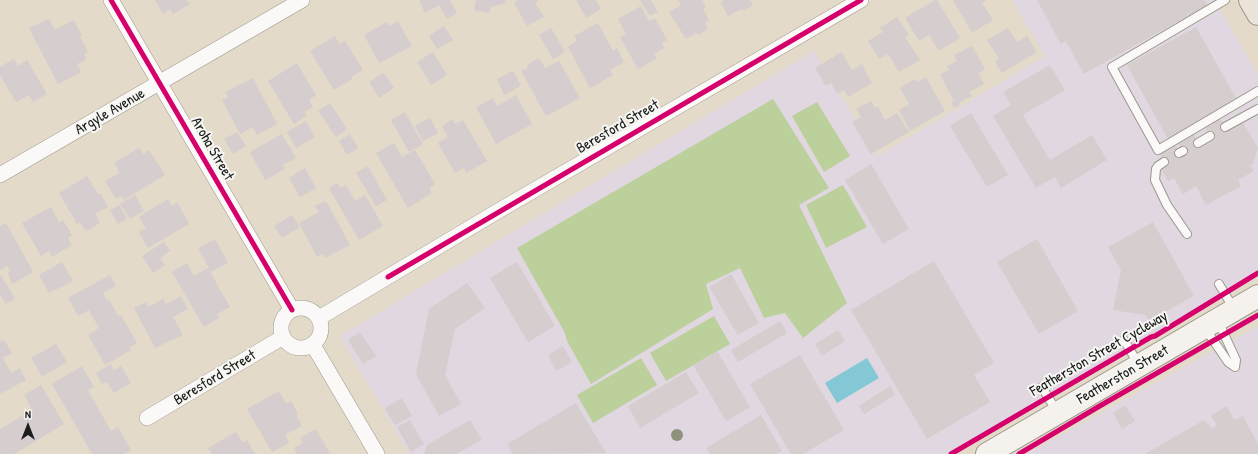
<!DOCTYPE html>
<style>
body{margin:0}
#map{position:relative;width:1258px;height:454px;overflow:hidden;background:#e3dac9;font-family:"Patrick Hand",sans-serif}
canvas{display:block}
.north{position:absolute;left:8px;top:406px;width:40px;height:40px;-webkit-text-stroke:3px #f6f6f2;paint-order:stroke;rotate:0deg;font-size:11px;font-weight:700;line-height:16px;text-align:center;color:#1c1c1c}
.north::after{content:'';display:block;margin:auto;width:14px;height:18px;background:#1c1c1c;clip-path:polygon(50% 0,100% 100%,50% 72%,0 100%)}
</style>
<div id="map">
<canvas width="1258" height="454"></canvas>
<div class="north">N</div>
</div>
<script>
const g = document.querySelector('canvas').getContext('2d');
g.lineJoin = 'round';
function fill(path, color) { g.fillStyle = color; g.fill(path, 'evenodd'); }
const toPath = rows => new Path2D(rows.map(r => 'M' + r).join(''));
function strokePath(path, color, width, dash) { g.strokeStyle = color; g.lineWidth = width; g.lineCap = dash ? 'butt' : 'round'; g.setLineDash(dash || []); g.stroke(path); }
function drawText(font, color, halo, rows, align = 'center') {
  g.font = font + ' "Patrick Hand",sans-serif'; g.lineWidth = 4; g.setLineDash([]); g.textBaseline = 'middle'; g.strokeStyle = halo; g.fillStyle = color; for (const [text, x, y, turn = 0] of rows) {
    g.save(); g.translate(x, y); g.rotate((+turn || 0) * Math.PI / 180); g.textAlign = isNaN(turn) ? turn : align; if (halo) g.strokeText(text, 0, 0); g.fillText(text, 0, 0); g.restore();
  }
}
const built = toPath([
 [1012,0,1215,0,1258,75,1258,273,956,454,409,454,340,336,814,51,878,156,1045,56],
 [1258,326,1258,454,1027,454]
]);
const green = toPath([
 [773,99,829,188,799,205,847,303,803,338,785,313,764,318,740,268,706,284,713,309,591,384,567,341,565,333,517,248],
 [817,102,850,156,824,172,792,116],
 [843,185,867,227,826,248,806,205],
 [714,316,730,344,666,381,650,353],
 [641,358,657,385,593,423,577,395]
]);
const water = toPath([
 [867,358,879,378,837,403,825,383]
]);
const building = toPath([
 [155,0,187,0,190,4,173,14,170,9,163,14],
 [419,0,450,0,457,13,447,19,439,5,425,13],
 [476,0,505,0,506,3,491,7,489,13,474,10],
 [519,0,539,0,535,3,544,17,527,26,514,3],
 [576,0,596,0,601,9,586,18],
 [640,0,651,0,658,12,650,16],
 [678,0,702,0,706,7,703,9,709,20,705,23,708,29,698,35,696,33,686,39,669,12,681,5],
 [723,0,750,0,753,5,743,11,742,9,728,16,721,3],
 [935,0,937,0,960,38,939,51,929,35,919,41,905,18],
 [953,0,987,0,982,3,993,20,972,33],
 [1037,0,1204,0,1207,5,1084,74,1066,41,1061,44],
 [641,6,649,21,655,18,667,40,662,43,664,48,654,54,657,58,638,69,620,37,626,34,618,19],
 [897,17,909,35,905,37,920,60,899,72,888,54,879,59,868,41,883,32,880,28],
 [49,19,55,30,74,20,82,36,80,37,88,52,84,54,86,60,77,64,81,72,58,84,29,28],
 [398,21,412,46,379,63,364,35,387,22,389,26],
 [598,23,613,51,617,48,624,62,610,70,613,75,590,88,568,47,577,41,574,36],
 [444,26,453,40,437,49,429,36],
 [1196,27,1237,100,1168,139,1127,65],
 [551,28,565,52,553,59,539,35],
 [1008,28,1017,42,1027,36,1037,52,1002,73,995,62,999,59,987,40],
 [335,36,339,44,345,41,363,70,351,77,352,79,334,90,310,51],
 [972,46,985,69,978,73,984,84,969,92,972,96,959,103,960,105,954,108,951,103,954,101,940,74,949,70,947,66,957,61,954,55],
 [433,52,447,75,431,85,417,62],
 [842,52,852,70,862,64,872,83,848,97,844,90,837,94,831,83,826,86,815,68],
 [539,58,545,68,559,61,580,98,546,116,521,71,528,68,527,65],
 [14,59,18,66,27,60,47,94,33,102,29,95,16,102,0,75,0,67],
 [297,63,316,95,309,100,313,107,304,112,307,116,294,124,268,81],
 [1050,65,1065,90,1023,115,1050,160,1092,135,1107,160,1061,188,1055,177,1036,188,993,116,1011,105,1003,92],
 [513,71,521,86,504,95,497,79],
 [384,73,394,88,379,98,369,82],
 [926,77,945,111,910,131,899,110,909,104,900,88,915,79,917,82],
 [253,78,277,124,257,135,253,127,240,134,222,100,228,97,225,92],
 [516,95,532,124,496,144,476,107,493,98,497,106],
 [871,101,875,108,878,106,885,120,897,113,909,132,871,154,852,122,861,117,856,109],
 [330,103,347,129,336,137,318,111],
 [405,112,423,144,409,152,391,120],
 [971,113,1008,175,987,187,950,126],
 [430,118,438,133,423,141,415,126],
 [1220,118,1227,130,1242,121,1258,148,1253,164,1250,165,1254,171,1238,180,1241,186,1206,205,1196,186,1183,194,1174,178,1168,181,1162,170,1167,167,1159,153,1174,144,1181,156,1185,154,1178,142,1193,133,1200,145,1212,139,1205,127],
 [453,119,455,124,463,120,487,161,466,173,464,168,455,173,438,143,448,137,442,126],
 [306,121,315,137,296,148,287,132],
 [237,132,246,146,233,154,224,139],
 [282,134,296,158,283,165,285,169,265,180,250,152],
 [350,134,358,148,347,155,339,141],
 [394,143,402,157,415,150,435,184,429,188,432,193,408,208,376,153],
 [139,148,143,154,149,150,165,175,124,200,121,196,116,199,105,181,120,173,114,163],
 [871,164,909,229,883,244,845,180],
 [368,166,387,200,376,206,356,173],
 [305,168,316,188,300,197,289,178],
 [87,176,98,194,100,193,108,207,95,214,100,223,86,231,80,222,77,224,59,193],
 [337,183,340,188,346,185,355,201,365,195,383,226,359,240,329,188],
 [135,195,144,211,130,219,120,204],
 [168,199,172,206,177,202,189,224,148,248,139,232,146,228,139,217],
 [326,201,350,245,325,258,323,254,317,257,299,223,319,212,315,206],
 [119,205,127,218,118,224,110,210],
 [51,207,59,222,63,220,72,235,68,238,72,245,52,257,49,251,41,256,22,223],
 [292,215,300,227,282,238,274,226],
 [1153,222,1194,296,1149,321,1145,315,1113,310,1121,270,1108,247],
 [6,223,33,272,12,284,8,274,10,271,7,266,0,270,0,226],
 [215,239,228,263,211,272,198,248],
 [1037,239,1078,311,1039,334,997,262],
 [164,242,170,251,160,258,165,265,153,273,142,256],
 [934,261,994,363,974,375,990,402,927,439,851,310],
 [62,262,73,281,49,293,39,275],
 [517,262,555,326,528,342,490,278],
 [187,263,194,276,208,268,230,307,217,314,219,318,204,327,172,272],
 [0,274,15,298,6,304,0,295],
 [731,274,759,323,738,335,709,287],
 [110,275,116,286,103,293,107,300,109,299,118,316,121,315,137,343,129,347,131,350,105,365,88,335,99,328,89,310,78,316,68,298],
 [467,283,485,308,455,329,445,375,461,404,439,416,416,374,429,309],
 [181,296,188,309,173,317,183,335,155,348,134,308,146,302,148,307,163,299,166,304],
 [780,321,787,333,738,362,731,350],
 [838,330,845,341,822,356,815,344],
 [360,332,376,356,363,364,348,340],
 [4,340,12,353,3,358,11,373,20,368,26,380,0,394,0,342],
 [56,344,67,362,42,377,31,358],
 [563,346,572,362,556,371,548,355],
 [717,351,750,407,726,421,693,365],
 [800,355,844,430,803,454,791,454,750,384],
 [111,364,114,370,121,366,131,383,114,393,107,382,102,384,96,373],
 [82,366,94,387,88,390,111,431,118,427,131,450,124,454,92,454,52,384],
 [686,372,699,393,640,428,628,406],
 [41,385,64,424,14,454,0,454,0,429,32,410,24,395],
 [890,386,895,395,864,414,859,406],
 [279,391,286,404,291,401,298,414,296,415,302,426,285,435,289,443,272,452,247,409],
 [402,398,412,416,395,425,385,408],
 [576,403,606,453,513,454,507,444],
 [1125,405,1135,421,1122,429,1113,413],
 [1227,406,1234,420,1243,416,1258,444,1258,454,1145,454,1204,420,1213,429,1217,425,1211,416],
 [761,415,782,451,776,454,710,454,706,448],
 [410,420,424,444,411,452,397,427],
 [470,420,482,440,456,454,424,454,427,445],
 [316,429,330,454,297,454,294,448,303,443,300,438],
 [236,432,243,443,247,440,255,454,212,454,208,448]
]);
const lane = toPath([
 [1225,0,1112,67,1158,150,1258,91],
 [1225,127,1258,109],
 [1198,143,1210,136],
 [1179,153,1183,151],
 [1164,162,1158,166,1156,169,1155,180,1167,205,1187,234],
 [1219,284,1234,309],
 [1218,321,1236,360,1235,367],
 [1205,328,1228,362,1235,367],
 [1124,340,1139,365],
 [1042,387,1057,412]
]);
const street = toPath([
 [111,0,292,310],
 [0,175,302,0],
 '281 328a20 20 0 1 1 40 0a20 20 0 1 1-40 0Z',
 [319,318,493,214,861,0],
 [313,345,377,454],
 [147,418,283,337]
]);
const secondary = toPath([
 [987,454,1258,296]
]);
const highway = toPath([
 [1250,0,1258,14]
]);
const cycleway = toPath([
 [111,0,292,310],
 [388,277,861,0],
 [951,454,1151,337,1155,336,1258,273],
 [1019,454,1098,407,1258,315]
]);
const trees = [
 [677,435]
];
const streetNames = [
 ["Argyle Avenue",110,112,-30],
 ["Beresford Street",618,127,-30],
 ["Aroha Street",212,149,60],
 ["Featherston Street Cycleway",1099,354,-30],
 ["Featherston Street",1123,375,-30],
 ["Beresford Street",215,378,-31]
];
fill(built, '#e0d7e1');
fill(green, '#bcd09b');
fill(water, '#84c8d5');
fill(building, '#d5cdce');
strokePath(lane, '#9b968c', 10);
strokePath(street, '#9b968c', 16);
strokePath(secondary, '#9b968c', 24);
strokePath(highway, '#9b968c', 24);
strokePath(lane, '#fbf9f7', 8);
strokePath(street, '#fbf9f7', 15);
strokePath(secondary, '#f5f1ec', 22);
strokePath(highway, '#ece3db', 22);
strokePath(cycleway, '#d6006c', 5);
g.fillStyle = '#8e927b';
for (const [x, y] of trees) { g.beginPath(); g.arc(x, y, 6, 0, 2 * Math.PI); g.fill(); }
drawText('15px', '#1c1c1c', '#f6f6f2', streetNames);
</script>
